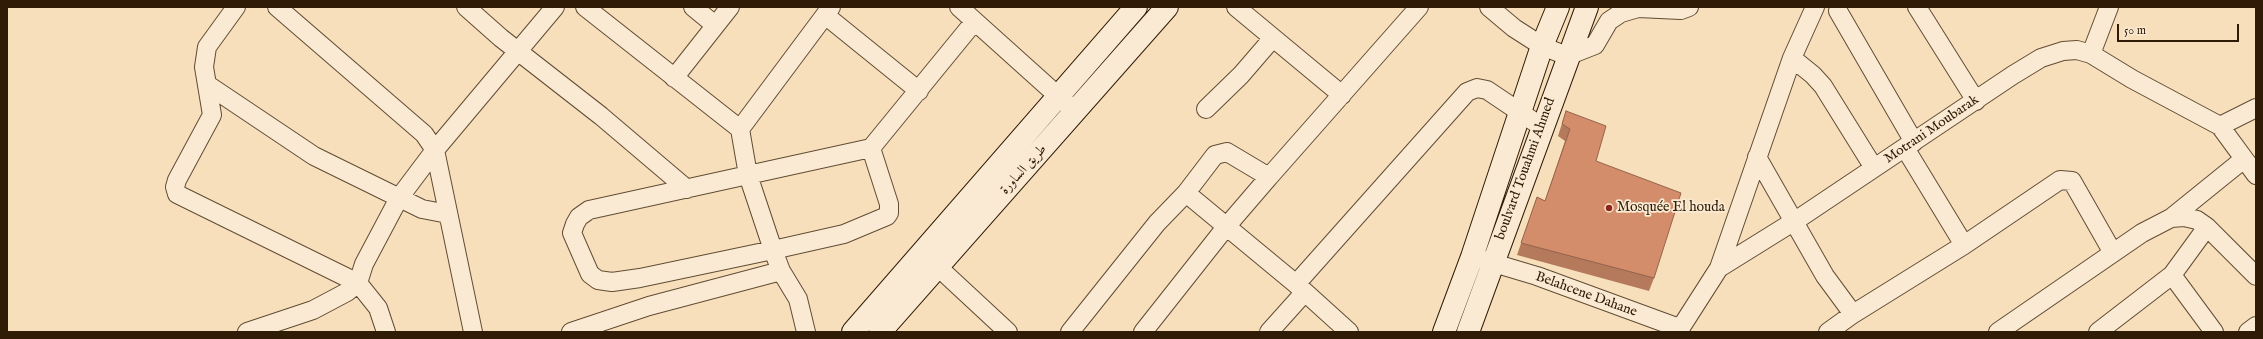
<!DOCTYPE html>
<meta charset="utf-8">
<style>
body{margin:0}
#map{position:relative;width:2263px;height:339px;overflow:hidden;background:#f8dfbc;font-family:"IM FELL English",serif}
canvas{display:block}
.frame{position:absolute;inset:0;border:8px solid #2f1b06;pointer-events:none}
.scale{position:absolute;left:2117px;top:24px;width:122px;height:18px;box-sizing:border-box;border:2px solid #2f1b06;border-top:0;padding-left:5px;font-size:12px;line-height:14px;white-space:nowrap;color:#2f1b06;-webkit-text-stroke:3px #faead3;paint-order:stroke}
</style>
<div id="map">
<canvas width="2263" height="339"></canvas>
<div class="frame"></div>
<div class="scale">50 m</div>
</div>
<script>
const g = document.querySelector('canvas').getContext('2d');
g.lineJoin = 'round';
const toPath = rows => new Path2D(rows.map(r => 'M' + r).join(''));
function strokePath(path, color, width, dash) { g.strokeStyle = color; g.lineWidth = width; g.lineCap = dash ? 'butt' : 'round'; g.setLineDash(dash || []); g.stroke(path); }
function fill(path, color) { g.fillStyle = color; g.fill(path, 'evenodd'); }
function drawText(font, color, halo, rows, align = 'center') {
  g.font = font + ' "IM FELL English",Amiri,serif'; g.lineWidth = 3.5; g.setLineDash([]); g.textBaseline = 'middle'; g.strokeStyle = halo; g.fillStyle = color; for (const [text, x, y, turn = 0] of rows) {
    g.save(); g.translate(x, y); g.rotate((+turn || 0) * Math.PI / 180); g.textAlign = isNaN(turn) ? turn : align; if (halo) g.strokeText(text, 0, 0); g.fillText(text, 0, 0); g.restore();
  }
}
const street = toPath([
 [236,7,207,47,204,67,212,115,177,180,175,187,177,194,358,283,378,308,386,332],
 [277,7,424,134,435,150,473,332],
 [466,7,501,38,601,116,687,189],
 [585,7,740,129,748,175,871,148,974,22],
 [693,7,715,25],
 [959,7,1068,105],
 [1236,7,1342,95],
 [1489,7,1514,28,1542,46,1567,56,1595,45,1609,21,1621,13,1638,8,1681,10,1689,7],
 [1917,7,1976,101],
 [1838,11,1914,142],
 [825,15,919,91],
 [2091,54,2109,7],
 [1792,58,1813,75,1823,86,1874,168],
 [674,78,730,7],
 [208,85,314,156,422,209,448,214],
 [2256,108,2220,126,2256,175],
 [1206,109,1241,75,1272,39],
 [740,129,831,7],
 [1905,148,1964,245],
 [1757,157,1825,276,1853,314,1828,332],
 [1186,193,1296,284,1349,332],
 [2171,218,2244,159],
 [1480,259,1537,276,1679,328],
 [938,267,1008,332],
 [1719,268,1792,58,1815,7],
 [2172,275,2214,332],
 [1296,284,1467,92,1477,88,1487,90,1542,127],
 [1853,314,1964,245,2060,180,2072,181,2113,253],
 [247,332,313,310,347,292,358,283,364,264,399,198,435,150,555,7],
 [571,332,649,306,781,271],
 [806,332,798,299,781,271,773,250,748,175,589,210,579,217,575,224,572,233,590,274,598,280,612,282,640,278,773,250,844,234,887,216,889,213,889,204,871,148],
 [1070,332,1157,223,1186,193,1215,155,1227,152,1269,177,1419,7],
 [1143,332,1226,227,1269,177],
 [1269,332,1304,293],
 [1678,332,1719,268,1801,217,2013,75,2041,58,2063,51,2077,50,2091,54,2132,79,2220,126],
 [1998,332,2142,233,2171,218,2184,217,2197,220,2207,227,2256,276],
 [2098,332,2172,275,2207,227],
 [2248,332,2256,326]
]);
const secondary = toPath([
 [853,332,1136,7],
 [880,332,1167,7],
 [1444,332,1472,257,1542,46,1558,7],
 [1468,332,1587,7]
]);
const wall = toPath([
 [1566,111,1596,161,1654,278,1649,291,1517,255,1537,197,1545,201,1565,141,1558,136]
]);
const building = toPath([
 [1566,111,1606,126,1596,161,1681,193,1654,278,1521,243,1537,197,1545,201,1570,129,1562,124,1566,111]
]);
const markers = [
 [1609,208,4,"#8f2418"]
];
const streetNames = [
 ["Motrani Moubarak",1932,130,-34],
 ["boulvard Touahmi Ahmed",1526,169,-70],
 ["طريق الساورة",1024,170,-48],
 ["Belahcene Dahane",1586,295,20]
];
const poiNames = [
 ["Mosquée El houda",1617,208]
];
strokePath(street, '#614c34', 20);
strokePath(secondary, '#2f1b06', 24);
strokePath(street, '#faead3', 18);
strokePath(secondary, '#faead3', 22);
fill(wall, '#b5795c');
fill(building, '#d38d6b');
strokePath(building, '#94634b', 1);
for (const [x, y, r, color] of markers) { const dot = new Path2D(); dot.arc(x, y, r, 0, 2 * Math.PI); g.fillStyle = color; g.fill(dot); strokePath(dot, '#faead3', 1.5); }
drawText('14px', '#2f1b06', '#faead3', streetNames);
drawText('14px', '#2f1b06', '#faead3', poiNames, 'left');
</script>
